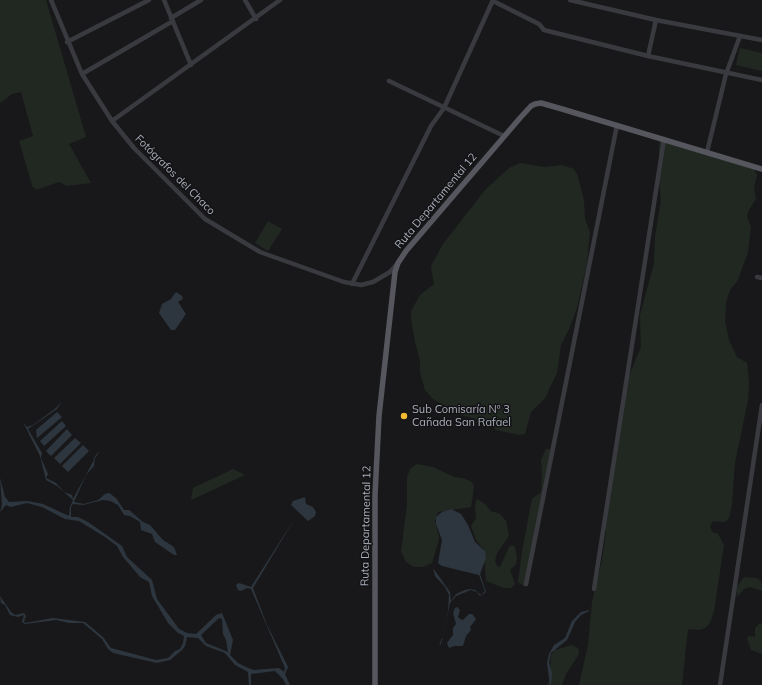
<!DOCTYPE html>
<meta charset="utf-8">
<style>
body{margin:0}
canvas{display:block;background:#18181a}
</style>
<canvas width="762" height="685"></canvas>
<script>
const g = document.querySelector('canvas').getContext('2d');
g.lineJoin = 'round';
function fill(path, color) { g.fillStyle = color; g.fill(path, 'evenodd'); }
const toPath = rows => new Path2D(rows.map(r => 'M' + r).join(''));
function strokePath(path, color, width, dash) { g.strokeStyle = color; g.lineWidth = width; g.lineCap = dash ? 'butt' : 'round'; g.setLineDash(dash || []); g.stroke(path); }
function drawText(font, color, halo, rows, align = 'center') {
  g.font = font + ' Mulish,sans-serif'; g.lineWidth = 3; g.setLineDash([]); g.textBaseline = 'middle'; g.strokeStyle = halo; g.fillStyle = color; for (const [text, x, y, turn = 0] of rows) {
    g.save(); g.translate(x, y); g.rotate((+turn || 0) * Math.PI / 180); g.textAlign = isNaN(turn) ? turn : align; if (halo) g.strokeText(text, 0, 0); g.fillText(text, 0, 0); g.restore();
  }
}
const green = toPath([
 [0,0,46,0,86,137,69,144,91,183,67,186,59,182,36,190,35,187,33,188,19,141,33,136,21,92,12,94,0,103],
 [740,48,762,53,762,71,736,65],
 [660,140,754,169,757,175,754,187,756,199,749,210,747,216,751,227,748,252,738,280,730,290,726,302,725,321,729,340,737,357,747,363,749,382,748,400,735,463,732,505,729,518,725,522,713,521,710,526,712,532,718,534,724,545,714,611,710,623,705,628,700,630,688,629,682,685,579,685,588,645,592,602,602,560,606,532,605,520,629,376,641,347,640,315,654,263,655,237,661,200,659,182,659,145],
 [520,163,544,167,562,165,574,169,577,174,584,200,585,219,590,232,587,263,577,308,570,327,561,345,557,373,545,398,531,412,525,434,519,435,496,430,487,422,461,415,433,399,425,390,420,372,420,360,415,342,411,318,411,311,420,295,434,284,431,266,443,244,485,190,509,168],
 [268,221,282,229,268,251,255,243],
 [546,449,549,449,551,451,528,581,525,587,518,582,522,551,532,499,541,492,542,473,541,460],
 [417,464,433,467,454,477,463,478,472,482,474,487,471,507,438,512,435,521,439,537,438,543,432,563,423,567,414,567,406,562,401,551,407,505,407,478,410,469],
 [233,469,245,475,191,500,193,488],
 [477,499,485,504,491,511,500,514,506,521,509,536,497,553,495,561,497,566,500,567,509,547,512,545,515,547,517,558,516,564,510,570,515,584,511,588,504,588,486,581,484,550,476,540,471,526,476,518,475,505],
 [744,577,756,578,761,581,762,591,750,587,744,589,737,597,736,588],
 [760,623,762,624,762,654,751,650,747,638,749,636,755,637,755,628],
 [572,645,578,648,579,654,566,674,562,685,547,685,549,681,551,655,555,650]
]);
const water = toPath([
 [176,292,182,296,183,299,178,302,186,314,175,330,171,330,159,313,162,304,171,299],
 [62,401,57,409,28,429,42,453,41,458,48,474,46,478,56,483,64,492,72,495,73,499,95,458,94,466,86,475,74,502,84,504,98,500,105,494,109,493,116,498,124,510,129,510,143,522,150,525,163,540,174,547,177,555,174,555,155,542,152,534,141,530,140,522,130,516,124,515,118,505,110,501,103,500,83,505,73,504,71,507,71,517,78,517,88,522,122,546,127,557,152,580,157,599,179,629,187,633,196,634,216,615,222,613,233,640,230,655,238,663,248,668,254,670,279,668,284,672,285,668,251,589,247,588,241,591,238,590,236,585,239,583,251,587,295,518,253,588,267,625,288,667,285,674,290,685,286,685,283,679,275,671,251,674,251,685,249,685,248,672,235,665,225,653,206,646,198,638,187,637,185,646,182,650,170,660,157,663,113,653,108,649,102,639,83,623,69,623,56,620,25,624,22,622,24,615,18,617,10,615,5,605,1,603,0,596,11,612,15,615,24,613,26,616,24,621,25,623,53,618,85,622,103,637,111,648,156,660,168,658,175,651,180,649,183,643,184,636,178,633,168,623,152,596,149,582,140,577,123,557,117,546,105,537,79,521,65,519,42,507,27,503,11,507,6,505,0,512,2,505,0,478,5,497,9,502,27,501,43,504,69,516,70,507,73,500,57,486,46,480,40,456,23,422,27,427,33,425,56,408],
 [219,618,222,619,223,634,226,640,228,652,206,643,201,635],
 [57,412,62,417,37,438,36,430],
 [62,421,66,426,44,446,40,441],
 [67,429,72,435,51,456,46,451],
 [75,438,81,443,60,464,54,458],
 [83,445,89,451,68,472,62,466],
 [305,497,306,504,313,507,316,512,315,516,308,521,291,505,293,501],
 [451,509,461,514,468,525,475,542,485,551,486,558,480,574,486,592,480,596,477,592,471,590,456,596,450,603,442,640,448,611,449,595,445,587,435,576,433,568,450,592,451,601,456,594,465,590,471,589,475,590,481,595,485,591,479,575,442,566,438,563,442,540,436,524,436,517,442,512],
 [457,607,460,610,458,617,460,619,463,620,469,614,472,614,476,619,470,627,471,630,466,636,463,646,454,646,449,648,447,643,453,635,453,628,456,624,453,613,455,608],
 [589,610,589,611,581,615,575,622,567,640,551,653,549,663,552,673,551,684,550,685,547,663,549,654,554,645,565,638,572,621,581,612]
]);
const stream = toPath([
 [94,459,98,453],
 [440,645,442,639]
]);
const minor = toPath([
 [51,0,82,74,112,121,134,148,205,219,260,252,344,282,361,285,373,282,390,272,397,264],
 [164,0,191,65],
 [245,0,256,19],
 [570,0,656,20,762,40],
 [493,1,539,24,544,30,648,56,762,80],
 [171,18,201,0],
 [67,42,149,0],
 [648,56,656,20],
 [82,74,173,21],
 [389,81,504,136],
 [112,121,280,0],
 [707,152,726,74,740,36],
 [757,277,762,278],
 [352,284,431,126,444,108,493,0],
 [526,584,617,125],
 [594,589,664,139],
 [720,685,762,405]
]);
const major = toPath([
 [375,685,375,495,379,416,395,272,398,263,406,251,520,118,531,106,535,104,541,103,562,109,762,169]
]);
const markers = [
 [404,416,4,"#f5ba35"]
];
const streetNames = [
 ["Fotógrafos del Chaco",175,175,45],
 ["Ruta Departamental 12",436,201,-50],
 ["Ruta Departamental 12",366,526,-89]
];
const poiNames = [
 ["Sub Comisaría Nº 3",412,410],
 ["Cañada San Rafael",412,423]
];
fill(green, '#202821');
fill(water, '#2d363e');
strokePath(stream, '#2d363e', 1);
strokePath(minor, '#393a3f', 4.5);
strokePath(major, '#55565e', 5.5);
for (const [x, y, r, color] of markers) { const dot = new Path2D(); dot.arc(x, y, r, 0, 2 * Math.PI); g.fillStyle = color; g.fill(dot); strokePath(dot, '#131315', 1.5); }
drawText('11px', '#aaaeba', '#131315', streetNames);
drawText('11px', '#aaaeba', '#131315', poiNames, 'left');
</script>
